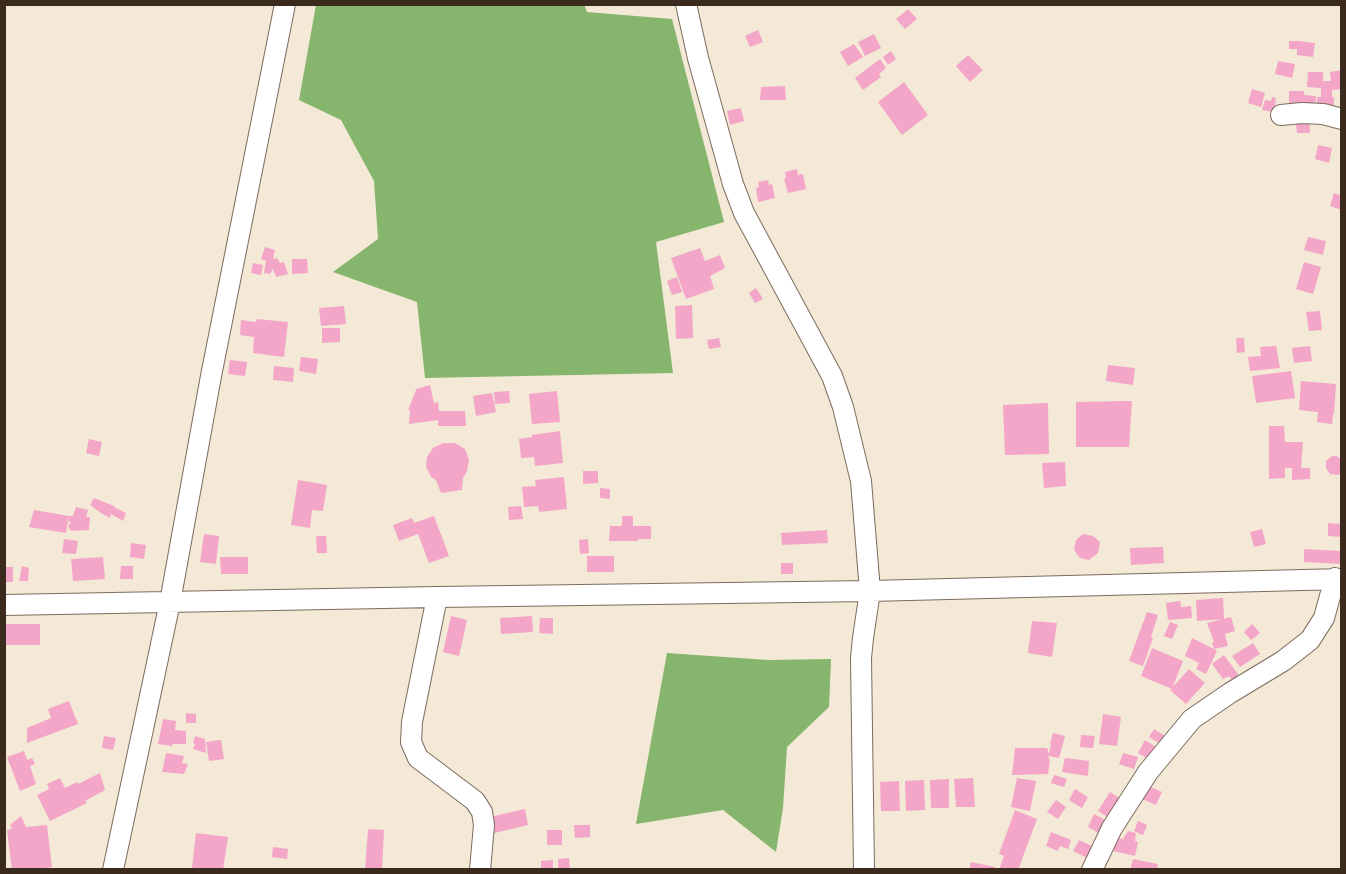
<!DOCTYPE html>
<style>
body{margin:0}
#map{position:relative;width:1346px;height:874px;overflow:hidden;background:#f4e8d6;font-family:"Libre Caslon Text",serif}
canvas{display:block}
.frame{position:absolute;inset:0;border:6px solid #3b2a1e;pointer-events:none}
</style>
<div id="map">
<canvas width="1346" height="874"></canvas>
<div class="frame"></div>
</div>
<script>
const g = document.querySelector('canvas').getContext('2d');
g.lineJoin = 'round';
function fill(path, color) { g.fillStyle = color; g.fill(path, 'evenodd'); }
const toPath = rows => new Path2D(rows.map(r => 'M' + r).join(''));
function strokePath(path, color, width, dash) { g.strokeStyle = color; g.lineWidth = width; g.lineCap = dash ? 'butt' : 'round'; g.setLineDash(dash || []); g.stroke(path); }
const forest = toPath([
 [584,4,587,12,672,19,724,222,656,242,673,373,425,378,417,302,333,272,378,239,374,181,341,120,299,100,316,5],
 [667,653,768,660,831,659,829,707,787,747,783,808,776,852,723,810,636,824]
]);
const building = toPath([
 [908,9,917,19,905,29,896,19],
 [758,30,763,42,750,47,745,36],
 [874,34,881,48,865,56,858,42],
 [1289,41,1298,41,1315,43,1313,57,1297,55,1297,49,1289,49],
 [854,44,863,57,848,66,840,52],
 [891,51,896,59,888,65,883,57],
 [968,55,983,70,970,82,956,66],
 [880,59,886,68,879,74,881,77,863,90,855,78],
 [1278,61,1295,64,1292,78,1275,74],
 [1342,70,1342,89,1332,90,1332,97,1334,97,1334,111,1317,111,1317,97,1321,97,1321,88,1307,87,1308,72,1323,72,1323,81,1331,81,1330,72],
 [904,82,928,115,902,135,878,102],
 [785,86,786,100,760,100,761,87],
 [1252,89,1265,93,1261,107,1248,103],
 [1289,91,1304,91,1304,95,1316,96,1315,108,1289,108],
 [1272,97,1276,98,1274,112,1262,110,1265,100,1271,101],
 [741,108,744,121,730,125,727,111],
 [1295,117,1309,117,1310,133,1297,133],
 [1318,145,1332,148,1329,163,1315,159],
 [797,169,798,175,803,174,806,189,788,193,784,179,786,178,785,172],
 [768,180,769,185,772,184,775,198,758,202,756,188,759,187,758,182],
 [1334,193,1342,196,1342,210,1330,206],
 [1308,237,1326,241,1323,255,1304,250],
 [265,247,275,250,273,259,277,258,280,263,284,262,288,274,276,277,273,269,270,274,264,273,266,261,261,259],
 [700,248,705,261,720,255,725,268,710,276,714,289,686,299,671,258],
 [292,259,307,259,308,273,292,274],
 [1304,262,1321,267,1313,294,1296,289],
 [253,263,263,265,261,275,251,273],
 [677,277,682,292,672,295,667,281],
 [756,288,763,299,755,303,749,293],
 [692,305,693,338,676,339,675,306],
 [344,306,346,324,321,326,319,308],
 [1320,311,1322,330,1309,331,1306,312],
 [257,319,288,322,284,357,253,353,254,337,240,335,241,320,256,322],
 [322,328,340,328,340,342,322,343],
 [719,338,721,347,709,349,707,340],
 [1236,338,1244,338,1245,352,1237,353],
 [1276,346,1280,368,1250,371,1248,357,1261,356,1260,347],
 [1310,346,1312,361,1294,363,1292,348],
 [301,357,318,359,316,374,299,371],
 [230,360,247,362,245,376,228,374],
 [1108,365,1135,368,1133,385,1106,381],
 [274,366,294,368,293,382,273,380],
 [1291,371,1295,398,1256,403,1252,376],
 [1301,381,1336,384,1334,414,1333,414,1332,424,1317,422,1318,412,1299,410],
 [430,385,434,403,438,402,439,411,465,411,466,426,438,426,438,420,409,424,410,410,408,410,416,390,416,389],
 [509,391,510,403,495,404,494,392],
 [557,391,560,422,532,424,529,394],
 [492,393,496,412,476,416,473,396],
 [1128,401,1132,401,1129,447,1076,447,1076,402],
 [1048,403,1049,454,1005,455,1003,405],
 [1269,426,1284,426,1285,442,1303,442,1301,468,1310,468,1310,479,1292,480,1292,468,1285,468,1285,478,1269,479],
 [560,431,563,463,535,466,534,457,521,458,519,439,532,437,532,435],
 [89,439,102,442,99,456,86,453],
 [443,443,455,443,465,449,469,460,467,471,463,478,462,490,441,493,436,480,431,477,426,467,427,457,433,448],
 [1332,456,1336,456,1342,459,1342,472,1338,475,1330,474,1326,468,1326,461],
 [1065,462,1066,486,1044,488,1042,463],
 [583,471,598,471,598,483,583,484],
 [564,477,567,509,539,512,538,506,524,507,522,487,536,486,535,480],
 [298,480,327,485,323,511,312,510,310,528,291,525],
 [600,488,610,489,610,499,600,498],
 [94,498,114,506,114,507,126,513,123,521,111,514,110,518,101,513,90,505],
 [521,506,523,519,509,520,508,507],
 [76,507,88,510,86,517,90,517,89,530,71,531,68,526,71,522,69,522,69,516,73,516],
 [34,510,69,516,66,533,29,527],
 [434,516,449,556,429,563,418,534,399,541,393,525,412,518,414,523],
 [622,516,633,516,633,526,651,526,651,539,638,539,638,541,609,541,610,526,622,526],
 [1328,523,1342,524,1342,537,1328,536],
 [1262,529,1266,544,1254,547,1250,532],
 [827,530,828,543,782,545,781,533],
 [204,534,219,536,216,564,200,562],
 [1083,534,1093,536,1100,542,1098,553,1089,560,1080,558,1074,550,1076,540],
 [316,536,326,536,327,553,317,553],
 [64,539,78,541,76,554,62,553],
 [588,539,589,553,580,554,579,540],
 [131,543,146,545,144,559,130,557],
 [1163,547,1164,563,1131,565,1130,548],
 [1304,549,1341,551,1341,564,1304,562],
 [587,556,614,556,614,572,587,572],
 [103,557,105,579,73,581,71,559],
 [220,557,248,557,248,574,221,574],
 [781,563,793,563,793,574,781,574],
 [22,566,29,568,28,581,19,581],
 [121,566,133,566,133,579,120,579],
 [4,567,13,567,13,582,4,582],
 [1223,598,1224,619,1197,621,1196,600],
 [1180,601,1181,607,1191,606,1192,618,1168,620,1166,603],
 [1147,612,1158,615,1151,637,1153,638,1143,666,1129,661],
 [451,616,467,620,459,656,443,652],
 [532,616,533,632,501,634,500,618],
 [1231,617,1235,631,1225,634,1228,646,1214,649,1217,651,1206,674,1196,669,1199,663,1185,656,1192,638,1214,649,1212,643,1214,642,1207,623],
 [540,618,553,618,553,634,539,633],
 [1032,621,1057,623,1052,657,1028,653],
 [1170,622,1178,625,1172,639,1164,636],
 [5,624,40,624,40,645,5,645],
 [1252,624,1260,633,1251,640,1244,632],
 [1253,643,1260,654,1240,667,1232,656],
 [1152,648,1183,661,1172,689,1141,676],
 [1224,655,1240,677,1234,682,1229,676,1223,679,1212,664],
 [1189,669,1205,683,1186,704,1170,690],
 [69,701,78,724,27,743,27,728,51,718,48,709],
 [186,713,196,714,196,723,186,723],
 [1103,714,1121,717,1117,746,1099,744],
 [163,719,176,721,175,730,186,731,186,744,173,744,172,746,158,744],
 [1154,729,1165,736,1159,743,1149,737],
 [1053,733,1065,736,1059,758,1048,756,1050,760,1048,774,1012,775,1015,748,1047,748,1049,754,1051,744,1050,744],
 [1081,735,1095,736,1093,748,1080,747],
 [104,736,116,738,113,750,102,748],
 [195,736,205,739,206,753,193,749,195,744,193,743],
 [220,740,221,740,224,759,209,761,206,742],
 [1145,740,1156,747,1148,759,1138,753],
 [24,751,27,760,32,758,35,764,30,766,36,784,20,791,7,757],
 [166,753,184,756,182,763,188,764,184,774,162,772],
 [1123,753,1138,757,1134,769,1119,764],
 [1065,758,1089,761,1088,776,1062,772],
 [100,773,105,790,85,801,87,803,50,821,37,795,49,789,47,784,60,778,65,788,77,782,78,784],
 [1054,775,1067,779,1064,787,1051,783],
 [973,778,975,807,956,807,954,779],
 [1017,778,1036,781,1030,811,1011,807],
 [949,779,949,808,931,808,930,780],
 [924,780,925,810,906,811,905,781],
 [899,781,900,811,881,811,880,782],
 [1146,785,1162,792,1156,805,1140,798],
 [1075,789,1088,797,1082,808,1069,800],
 [1110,792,1121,799,1109,818,1098,811],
 [1056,800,1066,807,1058,819,1047,812],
 [525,809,528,825,486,835,485,818],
 [1015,810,1037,819,1018,870,999,870,1004,856,999,854],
 [1094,814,1107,821,1100,834,1088,827],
 [21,816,26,827,47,825,52,867,34,870,12,870,7,830,12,829,10,825],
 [1138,821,1147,825,1143,835,1134,831],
 [574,825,590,825,590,837,575,838],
 [368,829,384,830,382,870,365,870],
 [547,830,562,830,562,845,547,845],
 [1128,831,1136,833,1135,841,1138,842,1135,856,1113,851,1116,838,1123,839],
 [1051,832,1071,840,1068,849,1060,846,1058,851,1046,846],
 [196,833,228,837,223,870,192,868],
 [1079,840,1092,846,1087,858,1073,851],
 [273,847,288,849,287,859,272,857],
 [569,858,570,870,558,870,558,859],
 [1133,859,1158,864,1157,870,1130,870],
 [553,860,553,870,541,870,541,861],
 [971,862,995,867,995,870,969,870]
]);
const minor = toPath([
 [686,4,698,58,733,184,744,213,832,376,843,407,861,481,870,591,863,638,861,658,864,870],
 [1281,115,1302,113,1323,114,1342,119],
 [437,597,412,722,411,742,418,758,475,801,482,812,484,825,480,870],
 [4,605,437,597,870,591,1342,579],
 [113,870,170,602,211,376,285,4],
 [1092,870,1112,828,1148,772,1192,719,1230,693,1283,661,1310,640,1324,618,1335,578]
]);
fill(forest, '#86b56d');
fill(building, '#f3a6c8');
strokePath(minor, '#7c6c5e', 22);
strokePath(minor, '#fff', 20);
</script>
